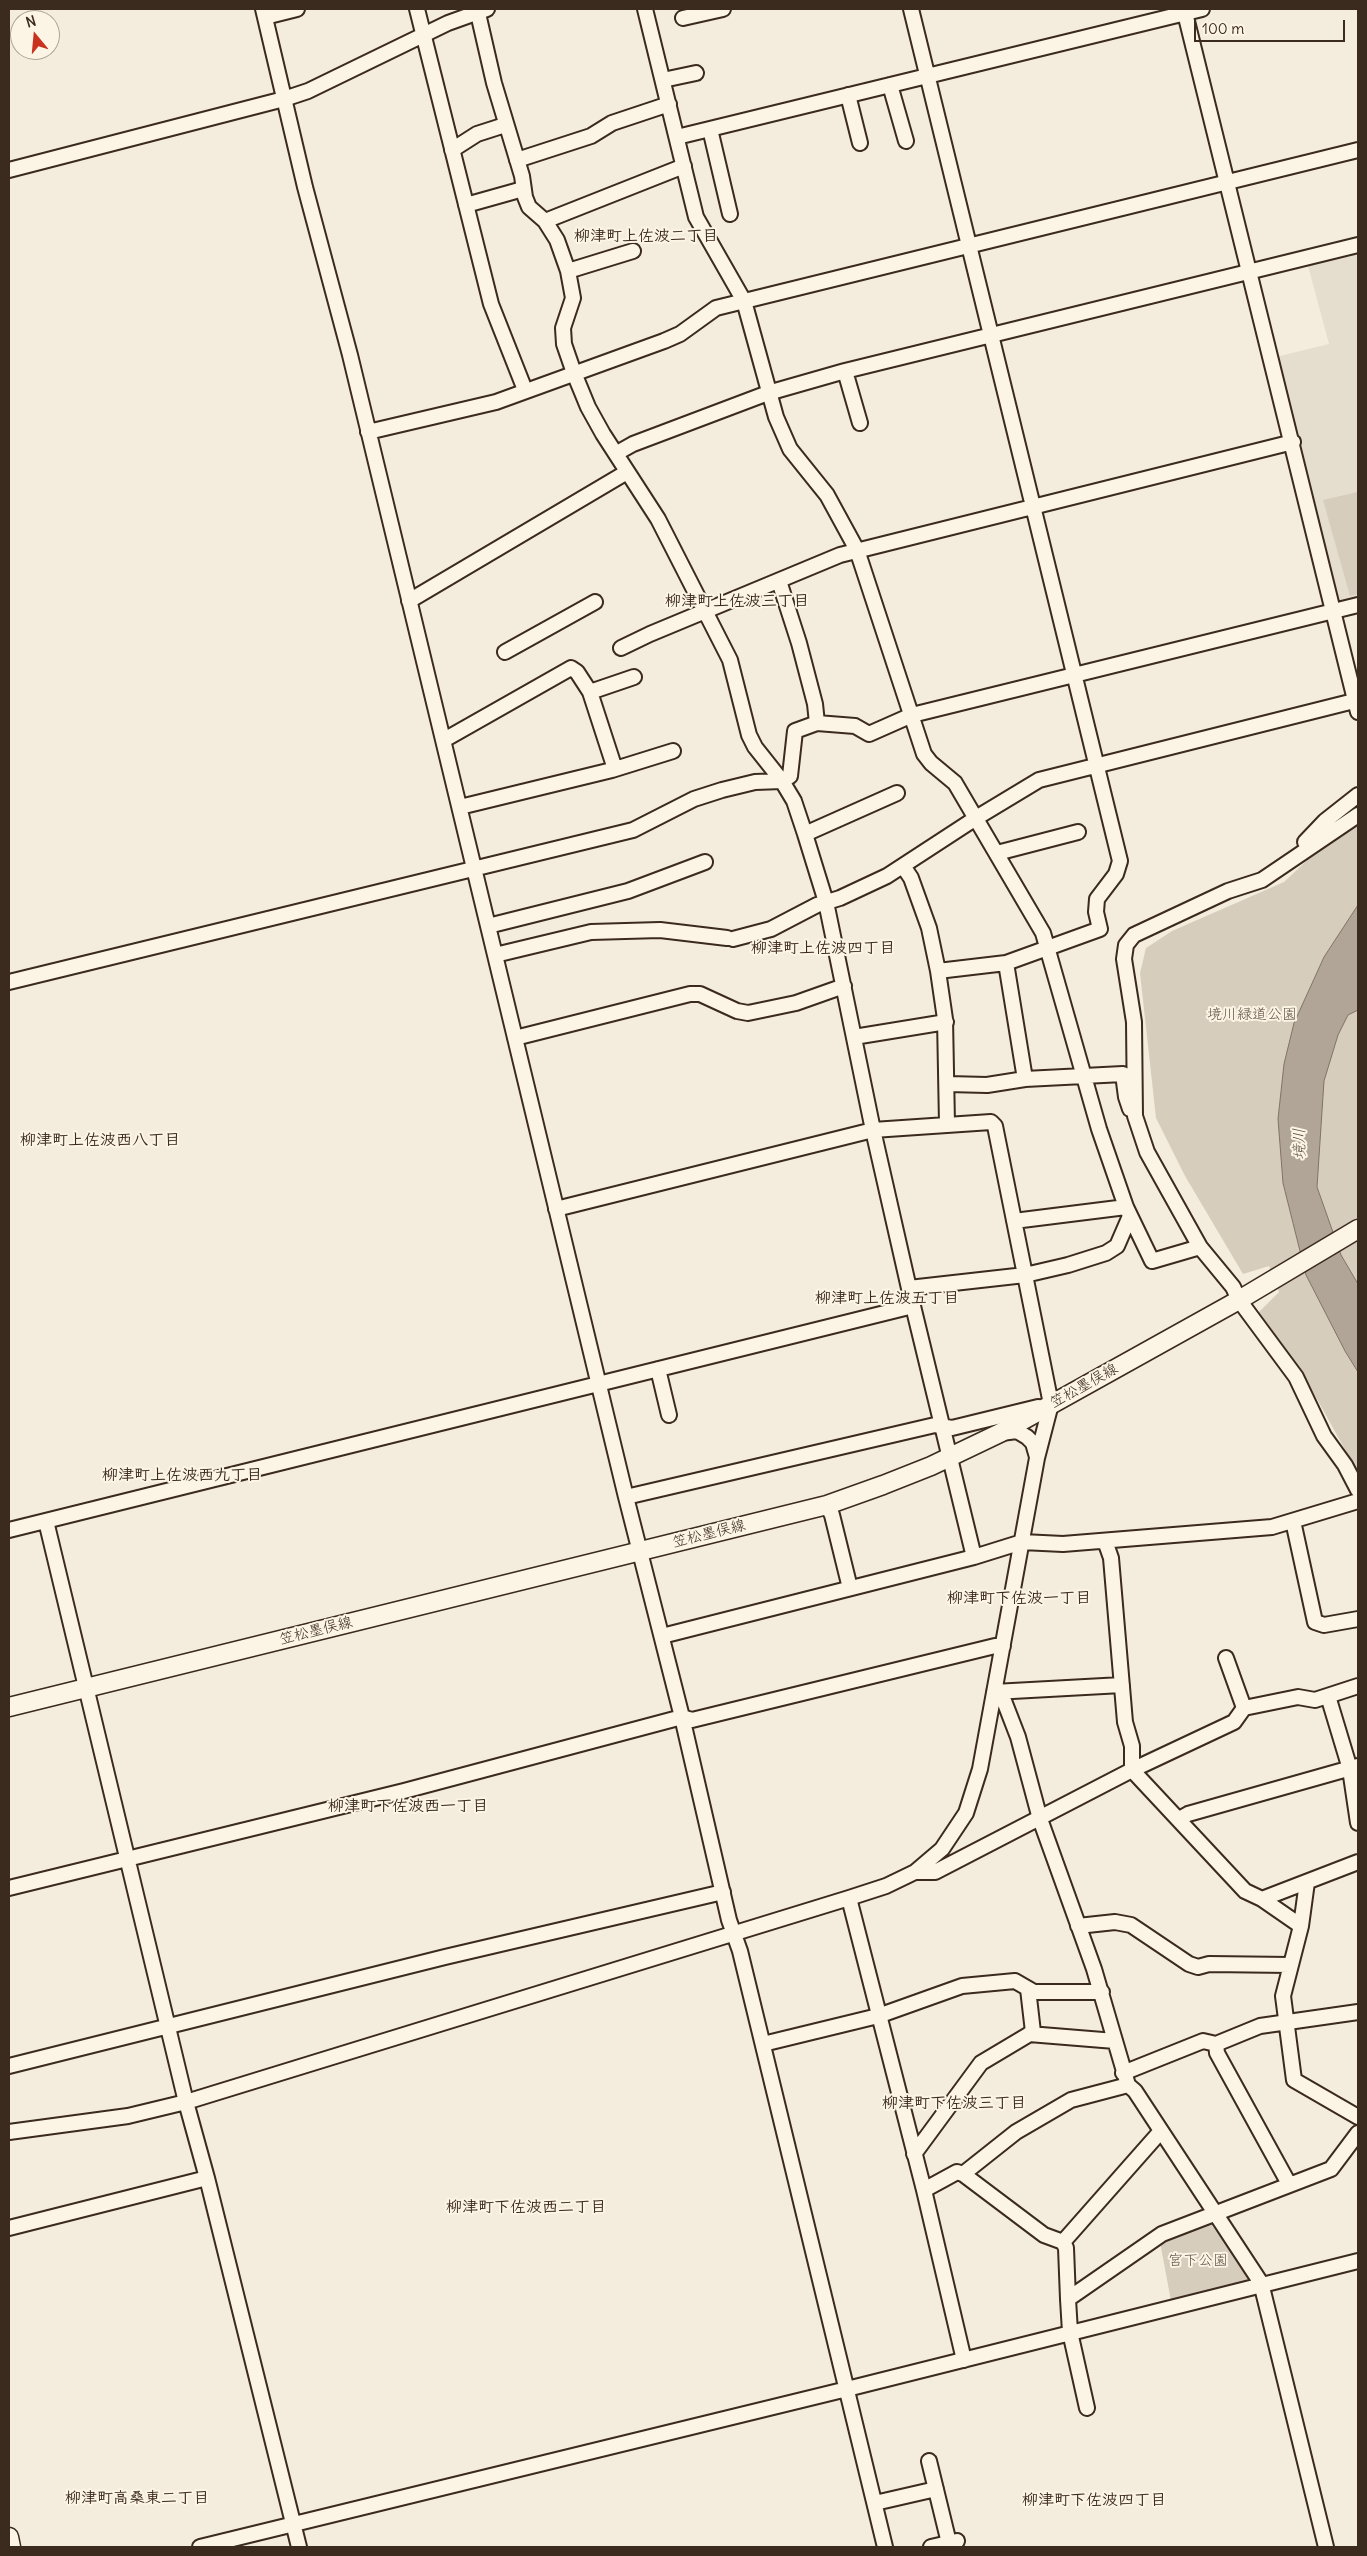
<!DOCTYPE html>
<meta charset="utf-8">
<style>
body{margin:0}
#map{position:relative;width:1367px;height:2556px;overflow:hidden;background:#f4eddd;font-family:Delius,sans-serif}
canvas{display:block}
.frame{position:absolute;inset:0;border:10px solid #3b2a1e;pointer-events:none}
.north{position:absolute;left:10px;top:10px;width:50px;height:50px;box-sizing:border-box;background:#fcf5e5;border:1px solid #afa495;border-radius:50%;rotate:343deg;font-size:14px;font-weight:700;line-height:20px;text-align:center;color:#3b2a1e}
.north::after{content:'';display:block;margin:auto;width:18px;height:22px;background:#c8321e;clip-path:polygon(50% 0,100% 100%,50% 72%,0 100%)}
.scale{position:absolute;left:1194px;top:20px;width:151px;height:22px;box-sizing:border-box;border:2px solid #3b2a1e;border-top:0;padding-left:6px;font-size:15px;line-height:18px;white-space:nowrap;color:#3b2a1e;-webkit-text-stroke:4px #fcf5e5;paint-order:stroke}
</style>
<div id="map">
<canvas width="1367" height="2556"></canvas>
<div class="frame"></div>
<div class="north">N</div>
<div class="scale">100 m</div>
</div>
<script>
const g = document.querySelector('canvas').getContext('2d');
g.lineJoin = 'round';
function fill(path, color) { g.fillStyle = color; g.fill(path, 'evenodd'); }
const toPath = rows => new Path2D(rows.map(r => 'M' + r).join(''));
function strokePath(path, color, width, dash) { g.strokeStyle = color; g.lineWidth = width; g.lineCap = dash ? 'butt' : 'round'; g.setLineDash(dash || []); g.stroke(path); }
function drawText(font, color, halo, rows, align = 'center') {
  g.font = font + ' Delius,"Klee One",sans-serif'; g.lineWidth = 4; g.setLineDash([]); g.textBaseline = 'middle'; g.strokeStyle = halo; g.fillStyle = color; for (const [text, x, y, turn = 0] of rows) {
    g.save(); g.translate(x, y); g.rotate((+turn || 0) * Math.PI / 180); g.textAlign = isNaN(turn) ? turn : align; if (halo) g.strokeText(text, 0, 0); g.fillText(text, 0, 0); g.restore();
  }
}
const built = toPath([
 [1358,250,1358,603,1339,607,1276,357,1329,344,1307,262]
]);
const green = toPath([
 [1358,492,1358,594,1350,596,1323,500],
 [1358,820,1358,1473,1302,1372,1258,1313,1279,1292,1269,1266,1243,1274,1185,1176,1156,1118,1140,973,1146,948,1172,931,1284,882,1318,850],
 [1210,2223,1252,2280,1171,2301,1160,2242]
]);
const water = toPath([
 [1358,905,1358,1010,1348,1015,1338,1035,1324,1081,1317,1187,1341,1255,1358,1284,1358,1372,1345,1351,1306,1275,1283,1183,1278,1119,1284,1064,1294,1023,1324,957,1358,905]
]);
const minor = toPath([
 [263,9,305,187,350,355,626,1497,682,1717,729,1920,740,1951,885,2547],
 [417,9,491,304,525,390],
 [477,9,494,83,522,176,525,197,529,207,545,221,557,240,568,271,573,298,563,328,564,344,574,373,588,407,603,434,658,519,730,660,749,735,755,747,782,781,794,801,805,834,826,902,873,1130,913,1306,974,1557],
 [645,9,696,217,744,301,776,417,790,449,827,495,857,550,924,754,931,763,955,783,1043,933,1099,1129,1126,1207,1152,1261,1200,1247],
 [1184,9,1358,712],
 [265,17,297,9],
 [683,18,723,9],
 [663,80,696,73],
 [890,85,906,141],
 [848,95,860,143],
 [710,129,730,214],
 [677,137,1202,9],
 [452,150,477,134,505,125],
 [517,160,591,136,612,123,669,104],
 [9,170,284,99,308,91,448,23,487,9],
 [466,205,523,189],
 [545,221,684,166],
 [568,271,633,251],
 [845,371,860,423],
 [368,432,496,402,664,341,680,334,716,308,1358,150],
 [617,453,633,444,768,393,845,371,1358,245],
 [779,581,799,643,815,704,817,723],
 [409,601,627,472],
 [621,648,650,634,840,555,1293,442],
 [505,652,595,602],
 [590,692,634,677],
 [444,740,571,668,577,672,590,692,615,769],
 [460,807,612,770,673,751],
 [1358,815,1262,880,1228,891,1134,935,1126,945,1124,959,1134,1022,1135,1116,1147,1152,1200,1247,1233,1287,1239,1300,1296,1377,1324,1436,1345,1465,1358,1490],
 [805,834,897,793],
 [1305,842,1325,821,1358,795],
 [997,853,1078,832],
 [903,866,911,878,929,928,938,971,1006,963,1100,929,1096,912,1097,899,1116,874,1120,861,911,9],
 [488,926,628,891,705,862],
 [733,939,771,929,817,905,840,898,887,876,976,818,1039,780,1358,700],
 [495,955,591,932,660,930,727,938],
 [1006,963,1025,1079],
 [938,971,945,1019,947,1124],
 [9,982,633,830,694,799,722,790,755,782,782,781,790,776,795,731,817,723,855,726,869,734,912,715,1358,605],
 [854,1037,946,1022],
 [515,1038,690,994,700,994,737,1011,748,1013,796,1003,844,986],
 [948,1084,987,1085,1025,1079,1123,1074,1126,1097,1130,1109],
 [1014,1221,1126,1207],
 [909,1288,1025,1275,1068,1265,1106,1253,1117,1246,1130,1216],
 [658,1369,669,1415],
 [1001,1433,1017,1431,1027,1437,1033,1443,1037,1457],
 [626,1497,935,1425,952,1428,1038,1407],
 [827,1505,832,1515,850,1588],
 [46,1521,186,2102,207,2178,299,2547],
 [1293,1521,1315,1622,1324,1625,1358,1619],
 [9,1530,913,1306],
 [1105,1541,1111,1558,1125,1722,1132,1746,1132,1770,1245,1891,1262,1899,1301,1926,1307,1882],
 [662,1636,974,1557,1022,1542,1063,1544,1272,1527,1358,1501],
 [1226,1658,1244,1708],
 [994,1692,1122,1685],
 [1001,1693,1018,1737,1040,1819,1094,1969,1128,2085,1135,2091,1261,2283,1326,2547],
 [1328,1696,1350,1769,1358,1823],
 [1179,1819,1188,1814,1358,1766],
 [915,1872,935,1872,1132,1770,1234,1722,1244,1708,1298,1697,1315,1700,1358,1686],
 [9,1888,404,1791,682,1717,692,1720,995,1646,1003,1646],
 [849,1898,924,2190,964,2360],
 [1262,1899,1358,1862],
 [1078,1926,1115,1922,1131,1925,1189,1964,1198,1967,1209,1964,1290,1965],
 [1301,1926,1283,1996,1294,2080,1358,2117],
 [1029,2034,1115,2041],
 [763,2044,878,2016,962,1986,1015,1981,1034,1992,1102,1992],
 [1216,2044,1217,2053,1289,2184],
 [9,2066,445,1957,723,1892],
 [1123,2073,1203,2041,1216,2044,1260,2026,1358,2012],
 [9,2132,128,2116,186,2102,849,1898,886,1886,915,1872,942,1849,966,1813,980,1769,1037,1458,1051,1404,995,1126,991,1122,873,1130,556,1209],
 [914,2154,981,2063,1033,2032,1028,1989],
 [963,2174,1016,2132,1071,2100,1128,2085],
 [924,2190,957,2172,963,2174,1044,2235,1063,2242,1066,2248,1068,2299],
 [9,2228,207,2178],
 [1063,2242,1161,2131],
 [1087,2408,1070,2332,1068,2299,1162,2234,1331,2169,1358,2133],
 [929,2461,949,2543],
 [875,2503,936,2489],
 [200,2547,847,2389,1358,2261],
 [931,2547,957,2541]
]);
const major = toPath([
 [9,1707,827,1505,883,1485,931,1466,1000,1433,1239,1300,1358,1229],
 [9,2537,11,2547]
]);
const parkNames = [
 ["境川緑道公園",1252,1015],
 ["宮下公園",1198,2261]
];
const streetNames = [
 ["笠松墨俣線",1084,1386,-29],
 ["笠松墨俣線",709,1534,-14],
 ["笠松墨俣線",316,1631,-14]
];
const neighbourhoodNames = [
 ["柳津町上佐波二丁目",646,236],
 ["柳津町上佐波三丁目",737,601],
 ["柳津町上佐波四丁目",823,948],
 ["柳津町上佐波西八丁目",100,1140],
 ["柳津町上佐波五丁目",887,1298],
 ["柳津町上佐波西九丁目",182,1475],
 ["柳津町下佐波一丁目",1019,1598],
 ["柳津町下佐波西一丁目",408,1806],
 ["柳津町下佐波三丁目",954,2103],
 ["柳津町下佐波西二丁目",526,2207],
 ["柳津町高桑東二丁目",137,2498],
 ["柳津町下佐波四丁目",1094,2500]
];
const waterNames = [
 ["境川",1300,1144,-91]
];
fill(built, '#e5ddce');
fill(green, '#d6cdbd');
fill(water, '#b0a596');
strokePath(water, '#817466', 1);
strokePath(minor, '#3b2a1e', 18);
strokePath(major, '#3b2a1e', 21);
strokePath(minor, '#fcf5e5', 14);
strokePath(major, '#fcf5e5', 18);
drawText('15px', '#625346', '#fcf5e5', parkNames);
drawText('15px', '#3b2a1e', '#fcf5e5', streetNames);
drawText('bold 16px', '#3b2a1e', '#fcf5e5', neighbourhoodNames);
drawText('italic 16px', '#645548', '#fcf5e5', waterNames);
</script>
